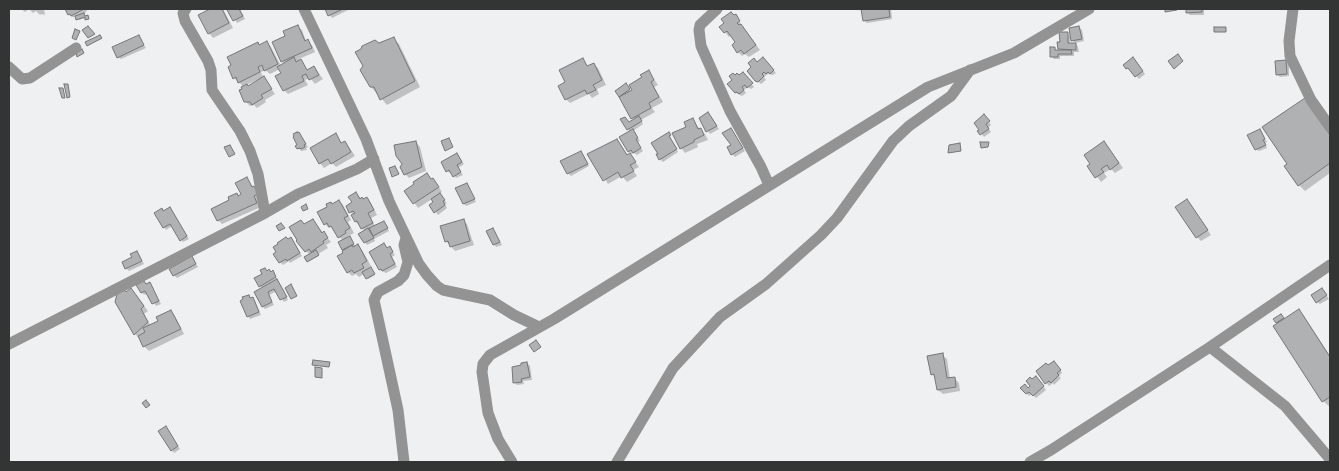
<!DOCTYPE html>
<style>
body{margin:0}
#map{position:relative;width:1339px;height:471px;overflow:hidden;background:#eef0f2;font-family:Karla,sans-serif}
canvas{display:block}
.frame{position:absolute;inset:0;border:10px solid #333434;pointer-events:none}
</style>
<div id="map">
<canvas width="1339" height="471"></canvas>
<div class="frame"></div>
</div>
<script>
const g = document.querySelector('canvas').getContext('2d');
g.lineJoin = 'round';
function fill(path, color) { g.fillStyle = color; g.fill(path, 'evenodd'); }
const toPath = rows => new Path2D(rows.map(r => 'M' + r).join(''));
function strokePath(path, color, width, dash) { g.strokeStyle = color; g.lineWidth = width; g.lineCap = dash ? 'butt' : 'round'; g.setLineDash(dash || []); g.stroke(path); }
const shadow = toPath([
 [21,9,44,9,45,15,42,14,40,15,36,11,33,13,29,9,25,12],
 [66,9,86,9,87,11,83,14,89,19,86,18,78,20,77,17,72,17],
 [212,9,223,9,233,28,213,38,209,33,200,15],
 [232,9,240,9,245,19,237,23,229,10],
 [326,9,350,9,332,18],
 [863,9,891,9,892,19,867,23,864,20],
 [1187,9,1204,9,1204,15,1190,15,1187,12],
 [735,16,760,50,749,57,745,54,742,56,738,52,737,43,732,35,729,37,721,27],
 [297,26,302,30,306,41,312,45,315,52,299,59,308,71,314,67,323,79,315,84,310,78,305,80,308,85,288,94,284,90,282,74,280,69,270,74,265,70,261,72,263,77,275,94,265,100,266,102,257,108,254,105,250,106,245,101,244,87,234,78,258,43,260,46,267,42,271,47,281,66,285,64,282,61,287,37],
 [259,79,260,81,248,88,246,85],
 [1079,27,1082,30,1084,41,1075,43,1070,38,1070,44,1076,44,1078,47,1079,52,1074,52,1074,56,1060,56,1060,59,1054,59,1051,56,1054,48,1058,51,1062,51,1059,48,1067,33,1072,38],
 [101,37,102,39,88,45],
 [139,37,146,48,121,59,118,57],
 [393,39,399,44,420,87,387,105,371,87,364,66,379,45],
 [763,59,776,73,773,75,768,74,764,77,766,80,761,84,756,80,758,63],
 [583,60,588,67,593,64,598,68,606,85,597,89,599,94,592,98,589,94,570,103,566,99,567,83],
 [1136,61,1145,74,1139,79,1131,70,1130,71,1127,68],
 [1286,61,1289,64,1289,76,1280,77,1277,74],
 [649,72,658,85,654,87,663,102,652,108,655,112,641,120,643,124,633,131,640,141,637,142,643,151,637,155,634,153,631,154,629,152,630,132,622,120,629,124,634,120,620,96,626,85,631,92],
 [743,73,754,87,751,89,748,87,744,90,746,93,742,96,736,93,739,77],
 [1310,105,1330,134,1330,173,1305,191,1299,185,1289,165],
 [711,116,719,129,710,134,700,119],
 [986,118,991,125,988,128,991,132,984,137,979,131],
 [693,119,700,130,705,134,708,140,697,144,698,147,685,153,681,148,688,128],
 [731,129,745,151,735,157,732,154],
 [1260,130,1267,142,1265,143,1267,148,1259,151,1256,149],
 [299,134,308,147,306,148,307,150,301,151,297,146],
 [669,134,678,152,663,162,660,159],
 [335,135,342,144,345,143,349,147,355,156,336,167,332,163,324,168,320,163],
 [617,140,628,156,630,155,639,167,633,170,637,176,627,182,622,176,608,184,589,154],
 [416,142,420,147,426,171,409,178,405,174],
 [1104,142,1123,168,1115,173,1111,169,1104,173,1107,177,1101,182,1089,166],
 [581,152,589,166,571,176,568,173],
 [457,154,464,164,458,168,463,175,456,178,452,172,450,173,447,171],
 [247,179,254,188,261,207,222,224,218,220,236,194,239,197,243,195],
 [432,180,437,184,442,192,439,194,447,203,445,204,447,208,438,215,431,205,435,202,432,199,418,208,406,191],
 [466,184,476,202,466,206,464,204],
 [356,194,363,200,367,198,371,203,377,215,371,218,375,226,384,222,389,231,374,239,375,241,367,245,365,242,365,231,356,222,352,216,354,215,350,212],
 [339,201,343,205,351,220,348,222,354,233,348,236,356,247,358,246,362,250,371,266,369,267,375,275,368,279,364,274,359,277,356,274,352,276,348,272,343,249,343,241,331,227,329,228,325,224,332,205],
 [1191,205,1211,235,1201,241,1197,237],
 [172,211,189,239,183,242,172,226,166,230,164,227,164,212],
 [463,220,467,224,474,245,455,251,446,241],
 [313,221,331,242,326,245,328,248,318,254,319,256,308,262,310,255,306,251],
 [493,229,502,245,496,247,494,244],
 [293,241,302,256,290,263,289,261,283,265,280,262,278,252],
 [384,245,388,249,390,248,392,251,395,255,392,257,397,267,386,273,380,270,370,252],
 [137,252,144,264,129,271,126,268],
 [192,258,198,267,177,278,174,275],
 [267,272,273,272,275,275,288,300,284,302,277,291,269,295,274,305,265,309,263,307,262,288,260,286],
 [150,283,161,304,156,306,148,293,144,295,142,292],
 [1322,289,1329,299,1320,304,1317,302],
 [126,293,135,294,148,311,144,314,151,326,160,322,171,311,175,316,184,334,149,351,144,346,140,338,139,338,135,334,116,302],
 [248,296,255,301,261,315,250,319,248,316],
 [1299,311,1304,316,1330,356,1330,407,1323,401,1274,327,1278,324,1277,322,1280,315,1284,320],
 [942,355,947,359,950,379,954,378,959,383,960,391,943,394,938,390,936,379,932,374],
 [527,363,530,366,532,380,523,381,524,384,517,385,514,382],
 [1057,365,1062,373,1059,376,1061,378,1054,385,1053,383,1049,386,1037,371],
 [1039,380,1046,390,1036,398,1032,394,1029,396,1022,388,1028,389],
 [168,431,180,449,174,453,172,450]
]);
const building = toPath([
 [65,9,84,9,71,16,70,14,68,15,65,9],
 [210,9,222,9,229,23,208,34,198,15,210,9],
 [229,9,239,9,243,16,233,21,227,10,229,9],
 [325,9,343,9,328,16,325,9],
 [861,9,889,9,890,17,863,21,861,9],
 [1165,9,1177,9,1177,10,1165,12,1165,9],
 [1186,9,1202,9,1202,12,1186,13,1186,9],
 [731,12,734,15,736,14,740,21,737,23,739,25,741,24,756,45,744,54,741,50,737,53,732,45,735,42,727,31,724,33,719,27,724,23,721,19,731,12],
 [84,13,85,16,88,15,89,19,85,20,85,17,76,20,75,16,84,13],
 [298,25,305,41,308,39,312,48,281,62,272,42,285,36,283,31,298,25],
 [88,26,95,34,88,38,82,30,88,26],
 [1079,26,1082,39,1071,41,1069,28,1079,26],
 [1214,27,1226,27,1226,32,1214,32,1214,27],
 [75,29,80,31,76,40,72,38,75,29],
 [1059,32,1068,32,1068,43,1076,43,1076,50,1058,49,1057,42,1060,42,1059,32],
 [100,35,102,38,87,46,85,42,100,35],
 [139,35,144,45,117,58,112,47,139,35],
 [394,37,415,81,380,100,374,87,370,87,360,70,363,66,355,52,361,49,362,46,375,40,379,43,394,37],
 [267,41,278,64,264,71,262,65,258,67,260,72,238,83,236,77,233,79,228,67,231,65,227,57,258,42,259,45,267,41],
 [1050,47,1055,47,1055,50,1071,50,1072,54,1058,54,1058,57,1050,57,1050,47],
 [82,49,84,53,77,57,76,53,82,49],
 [1178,54,1183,61,1174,69,1168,61,1178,54],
 [294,57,296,62,301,59,307,70,314,66,319,75,309,80,306,74,302,76,304,81,283,91,275,76,281,73,277,67,294,57],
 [763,57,774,70,770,74,768,72,766,74,764,72,762,74,764,76,758,82,755,81,747,71,751,67,748,63,754,58,757,62,763,57],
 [1133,57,1143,71,1135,77,1128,68,1126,69,1123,65,1133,57],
 [583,58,587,66,594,63,602,80,593,85,596,90,587,94,585,90,565,100,558,86,565,82,559,70,583,58],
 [1286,60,1287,74,1276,75,1275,61,1286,60],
 [649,70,654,80,651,82,659,97,649,103,651,108,631,119,619,97,632,90,629,85,642,77,640,75,649,70],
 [743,72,753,83,747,88,745,85,742,87,744,90,739,94,737,92,735,93,727,84,732,80,729,76,733,73,735,75,737,73,739,75,743,72],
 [264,76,272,89,261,95,263,98,252,105,250,102,244,102,239,90,242,89,241,87,247,84,248,86,264,76],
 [626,83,630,89,619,97,615,91,626,83],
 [64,84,68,84,70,97,67,98,64,84],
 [59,88,63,88,65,98,62,98,59,88],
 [1305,98,1330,135,1330,163,1298,186,1284,166,1287,164,1262,127,1305,98],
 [708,112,717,126,706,132,699,118,708,112],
 [984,114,990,121,986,124,989,129,980,135,977,131,979,130,974,123,984,114],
 [639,116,642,121,627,130,620,119,625,117,629,122,639,116],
 [693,118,698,129,701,128,704,135,694,140,694,142,680,149,672,133,686,127,684,122,693,118],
 [731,128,743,148,731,155,727,147,731,145,722,133,731,128],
 [633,129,638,138,636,139,641,148,633,153,631,150,628,152,619,137,633,129],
 [1260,129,1265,139,1263,140,1266,145,1255,150,1247,135,1260,129],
 [297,132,297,133,299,132,306,144,304,145,305,147,301,149,300,148,297,149,295,146,297,145,293,137,294,136,293,134,297,132],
 [669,132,671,135,669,136,677,149,659,160,656,154,658,154,651,143,669,132],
 [336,133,341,143,345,141,351,152,331,164,328,159,319,164,310,148,336,133],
 [449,138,453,147,445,151,441,141,449,138],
 [617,139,627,155,630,153,636,162,630,165,634,171,621,178,618,172,603,181,587,154,617,139],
 [416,141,422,167,404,175,400,167,402,164,396,156,394,145,416,141],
 [1104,141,1119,163,1110,170,1107,165,1101,169,1104,172,1095,178,1087,166,1090,164,1084,155,1104,141],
 [980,142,989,142,988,147,981,148,980,142],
 [960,143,961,151,948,153,949,145,960,143],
 [230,145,235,154,229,157,224,147,230,145],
 [581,151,588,164,567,174,560,161,581,151],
 [457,153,462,162,457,165,461,172,453,177,449,170,446,172,441,162,457,153],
 [395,166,399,174,392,177,389,168,395,166],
 [427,173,431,179,433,178,439,187,413,204,404,191,414,184,413,182,427,173],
 [247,177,252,187,254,186,258,194,254,196,257,203,217,221,211,209,229,200,228,197,237,193,238,196,241,194,235,183,247,177],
 [467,183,475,199,463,204,455,188,467,183],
 [356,192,360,199,362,197,363,199,367,197,374,210,368,213,373,223,361,229,357,221,355,222,351,215,355,213,353,211,349,213,346,206,352,202,348,197,356,192],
 [440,193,445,200,443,201,445,205,434,213,429,205,433,202,431,199,440,193],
 [1187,199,1208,230,1196,238,1175,207,1187,199],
 [339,200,348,216,344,218,350,228,345,231,346,233,338,238,331,226,329,227,327,223,324,225,317,212,327,207,326,204,331,202,332,204,339,200],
 [306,204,308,209,303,211,301,207,306,204],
 [170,207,187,236,180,241,170,224,163,228,154,213,162,208,163,211,170,207],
 [313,219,322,233,324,231,328,238,323,241,324,243,311,252,309,249,305,252,296,241,297,240,289,227,301,220,304,224,313,219],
 [464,219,470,241,450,247,448,241,445,242,440,226,464,219],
 [384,221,388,228,373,236,369,228,384,221],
 [281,223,285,228,279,231,276,226,281,223],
 [368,228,374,238,364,243,358,234,368,228],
 [493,228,500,242,493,245,486,231,493,228],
 [350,236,354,244,342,250,338,242,350,236],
 [286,237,288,239,291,237,300,253,287,261,286,259,279,263,273,254,276,252,273,247,278,244,277,243,286,237],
 [384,243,387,248,390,246,393,252,390,254,395,264,382,271,381,269,379,270,369,252,384,243],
 [358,244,367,261,362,264,364,268,354,273,352,270,347,273,337,256,343,253,342,251,352,245,353,247,358,244],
 [316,250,319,255,307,262,304,257,316,250],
 [137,251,142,261,125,269,122,262,132,257,130,254,137,251],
 [192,256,196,264,173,276,169,269,192,256],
 [371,267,375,274,366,279,362,272,371,267],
 [265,268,267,271,269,269,271,272,273,270,276,277,259,287,254,278,262,274,260,270,265,268],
 [277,279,287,297,280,300,274,289,268,292,272,302,262,307,254,292,277,279],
 [144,281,146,284,150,282,159,301,152,304,145,291,141,293,136,285,144,281],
 [291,284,297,296,291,299,285,288,291,284],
 [131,288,144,306,141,309,148,322,134,335,115,302,117,294,124,289,126,292,131,288],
 [1322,288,1327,295,1316,303,1311,295,1322,288],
 [249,295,250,298,253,297,259,312,247,317,240,301,243,299,242,297,249,295],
 [1299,309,1330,357,1330,397,1322,402,1273,326,1299,309],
 [171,310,181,329,143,347,138,336,145,332,143,328,158,321,156,317,171,310],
 [1281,314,1284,318,1276,323,1273,319,1281,314],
 [536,340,541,347,534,352,529,345,536,340],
 [943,353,947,378,955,377,956,387,937,390,934,374,931,375,927,356,943,353],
 [313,360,330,362,329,367,312,365,313,360],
 [1054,361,1061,370,1057,373,1059,375,1051,383,1049,381,1045,384,1036,371,1046,363,1048,365,1054,361],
 [527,362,530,377,521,379,522,382,513,383,512,367,521,365,521,363,527,362],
 [315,367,322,368,322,378,315,377,315,367],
 [1036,376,1044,386,1033,396,1029,392,1026,394,1020,388,1025,384,1028,388,1030,386,1026,381,1030,377,1032,379,1036,376],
 [146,400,150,405,146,408,142,403,146,400],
 [166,426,178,446,171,451,158,431,166,426]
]);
const minor = toPath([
 [186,9,183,13,185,21,208,61,211,70,212,90,240,131,250,151,258,174,265,213],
 [304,9,366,139,389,201,419,264,427,275,437,286,443,290,490,300,514,315,539,327],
 [717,9,700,25,699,30,701,46,730,111,761,167,769,185],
 [1293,9,1289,41,1290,56,1311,100,1330,127],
 [9,67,22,79,30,78,76,48],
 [9,344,265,213,298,194,357,169,374,159],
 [1210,347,1285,406,1330,459],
 [404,462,398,410,374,300,378,292,398,281,404,275,408,262,404,245,406,238],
 [512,462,498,439,488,413,482,372,483,364,490,355,554,319,928,87,1014,53,1089,9],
 [617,462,673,368,720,317,766,284,821,235,837,218,893,141,909,126,951,96,970,70],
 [1030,462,1051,450,1210,347,1330,265]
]);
fill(shadow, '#0003');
fill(building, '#afb1b2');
strokePath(building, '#757678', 1);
strokePath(minor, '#949393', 11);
</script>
